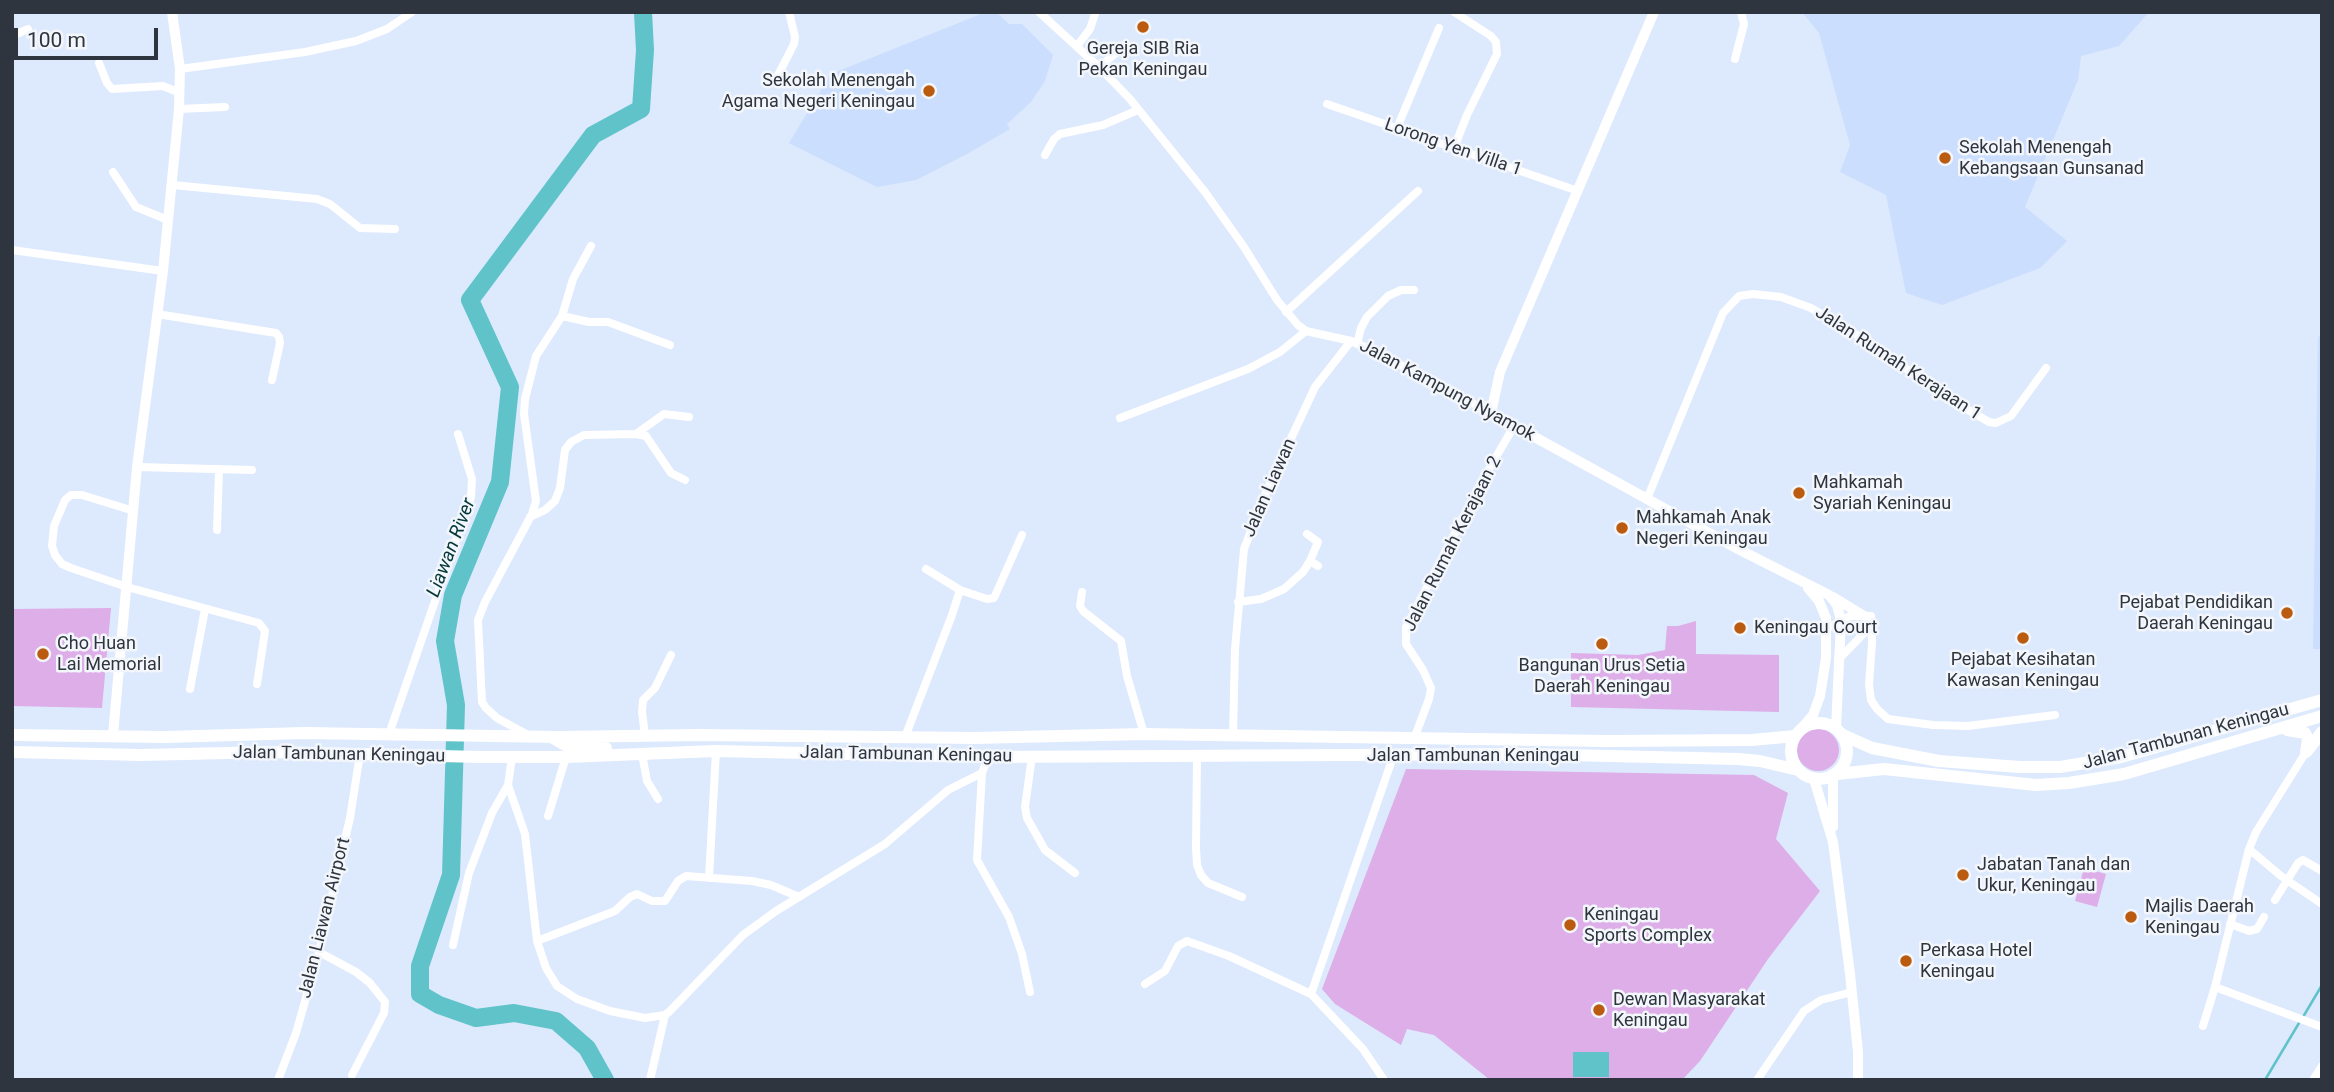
<!DOCTYPE html>
<style>
body{margin:0}
#map{position:relative;width:2334px;height:1092px;overflow:hidden;background:#dde9fd;font-family:Roboto,sans-serif}
canvas{display:block}
.frame{position:absolute;inset:0;border:14px solid #2f353e;pointer-events:none}
.scale{position:absolute;left:14px;top:28px;width:144px;height:32px;box-sizing:border-box;border:4px solid #2f353e;border-top:0;padding-left:9px;font-size:21px;line-height:24px;white-space:nowrap;color:#2f353e;-webkit-text-stroke:5px #f3f6fb;paint-order:stroke}
</style>
<div id="map">
<canvas width="2334" height="1092"></canvas>
<div class="frame"></div>
<div class="scale">100 m</div>
</div>
<script>
const g = document.querySelector('canvas').getContext('2d');
g.lineJoin = 'round';
function fill(path, color) { g.fillStyle = color; g.fill(path, 'evenodd'); }
const toPath = rows => new Path2D(rows.map(r => 'M' + r).join(''));
function strokePath(path, color, width, dash) { g.strokeStyle = color; g.lineWidth = width; g.lineCap = dash ? 'butt' : 'round'; g.setLineDash(dash || []); g.stroke(path); }
function drawText(font, color, halo, rows, align = 'center') {
  g.font = font + ' Roboto,sans-serif'; g.lineWidth = 5; g.setLineDash([]); g.textBaseline = 'middle'; g.strokeStyle = halo; g.fillStyle = color; for (const [text, x, y, turn = 0] of rows) {
    g.save(); g.translate(x, y); g.rotate((+turn || 0) * Math.PI / 180); g.textAlign = isNaN(turn) ? turn : align; if (halo) g.strokeText(text, 0, 0); g.fillText(text, 0, 0); g.restore();
  }
}
const built = toPath([
 [986,12,996,12,1009,24,1022,24,1053,55,1045,81,1031,102,1007,124,1010,129,967,154,916,180,877,187,789,143,831,74],
 [1802,12,2149,12,2119,46,2081,56,2078,80,2025,207,2067,241,2040,268,1942,305,1906,293,1886,195,1840,172,1850,145,1819,33],
 [2322,335,2322,649,2313,649,2318,337]
]);
const green = toPath([
 [111,608,102,708,12,706,12,609],
 [1696,621,1696,654,1779,655,1779,712,1571,707,1571,653,1638,655,1665,650,1667,626,1678,626],
 '1797 750a21 21 0 1 1 42 0a21 21 0 1 1-42 0Z',
 [1406,769,1754,775,1788,793,1776,839,1820,891,1768,959,1700,1061,1682,1080,1490,1080,1434,1035,1407,1029,1401,1045,1335,1004,1322,989],
 [2084,868,2106,874,2097,907,2075,901]
]);
const water = toPath([
 [1573,1052,1609,1052,1609,1077,1573,1077]
]);
const stream = toPath([
 [2303,1017,2322,985],
 [2265,1080,2299,1023]
]);
const river = toPath([
 [605,1080,587,1048,556,1021,514,1013,476,1018,439,1005,420,994,420,966,451,875,456,705,445,641,453,595,500,482,510,387,470,300,593,135,641,109,645,50,643,12]
]);
const minor = toPath([
 [1039,12,1099,67,1130,99,1205,192,1244,247,1277,300,1298,325,1306,331,1351,341,1380,354,1491,413],
 [1454,12,1491,36,1496,42,1497,54,1467,115,1454,148],
 [12,36,28,29],
 [1077,46,1090,29,1095,14],
 [1735,59,1744,24,1741,12],
 [99,63,107,83,112,89,163,86,180,93],
 [1099,67,1126,45],
 [180,69,305,52,356,41,387,29,412,12],
 [777,77,794,44,795,37,789,12],
 [1327,104,1578,191],
 [179,109,225,107],
 [1397,128,1439,28],
 [1045,155,1054,139,1060,134,1103,125,1138,110],
 [113,172,136,207,168,220],
 [173,185,317,199,330,204,360,228,395,229],
 [12,250,163,271],
 [1286,312,1418,191],
 [157,314,276,333,279,337,280,343,272,380],
 [562,316,573,279,591,246],
 [1357,344,1361,328,1367,317,1388,296,1401,290,1414,290],
 [1120,418,1248,369,1280,352,1306,331],
 [636,434,664,414,689,417],
 [137,467,252,470],
 [1647,499,1723,313,1739,296,1753,294,1781,297,1811,308,1860,337,1958,404,1989,422,1996,423,2011,416,2046,368],
 [134,511,82,495,71,495,65,500,54,526,52,546,55,555,62,564,71,568,127,587,259,623,265,631,257,684],
 [530,517,545,510,555,501,560,488,565,450,571,442,584,435,636,434,646,436,671,473,685,480],
 [217,530,219,469],
 [1307,534,1318,542,1310,561],
 [960,590,987,599,994,598,1022,535],
 [1082,592,1080,606,1083,611,1121,641,1127,676,1144,734],
 [1238,602,1261,599,1284,589,1303,572,1310,561,1318,566],
 [1826,629,1850,616,1871,616,1872,643,1869,685,1871,700,1877,709,1888,719,1933,725,1968,726,2055,715],
 [1838,660,1872,625],
 [190,689,205,609],
 [389,734,471,497,472,479,458,434],
 [528,735,497,718,486,708,482,702,478,620,485,602,532,514,536,501,524,414,525,399,536,356,562,316,589,322,608,322,670,345],
 [645,735,642,712,643,700,655,688,671,655],
 [1233,736,1235,649,1244,549,1267,490,1315,387,1351,341],
 [905,737,952,615,960,590,926,569],
 [1414,739,1429,699,1431,688,1423,670,1406,644,1406,627,1481,483,1514,426],
 [642,754,647,781,658,799],
 [1197,755,1196,848,1197,865,1201,875,1208,883,1242,897],
 [1032,756,1025,807,1027,818,1045,850,1075,873],
 [512,757,508,785,525,834,537,941,546,968,557,986,577,999,610,1011,645,1018,665,1015,669,1012,743,935,776,911,885,844,948,790,982,773,988,757],
 [982,773,977,860,1009,917,1022,954,1030,992],
 [548,816,566,757],
 [2249,849,2281,876,2322,904],
 [709,878,716,751],
 [2275,900,2298,863,2303,860,2322,871],
 [2230,924,2249,931,2257,929,2264,917],
 [537,941,615,911,630,897,637,894,652,901,665,901,678,881,686,876,752,881,771,885,799,897],
 [453,945,469,873,492,813,508,785],
 [319,952,356,972,370,983,385,1002,384,1013,352,1075],
 [1145,984,1165,971,1178,946,1187,941,1229,956,1311,994],
 [2215,987,2322,1027],
 [2203,1026,2215,987,2249,849,2256,832,2306,752],
 [278,1080,296,1033,319,952,350,818,360,754],
 [650,1080,665,1015],
 [1384,1080,1363,1049,1311,994,1394,754],
 [1757,1080,1804,1011,1821,1000,1852,992],
 [2313,1080,2322,1066]
]);
const tertiary = toPath([
 [1654,12,1500,372,1491,413,1738,549,1829,595,1837,605,1841,620,1836,728],
 [1833,597,1864,616],
 [1801,729,1813,715,1820,696,1826,658,1826,618,1819,601,1808,588],
 [113,735,137,467,163,271,179,109,180,69,172,12],
 [1833,776,1833,827],
 [1814,779,1833,842,1850,974,1858,1052,1858,1080]
]);
const primary = toPath([
 '1791 751a28 28 0 1 1 56 0a28 28 0 1 1-56 0Z',
 [2287,730,2305,733,2308,740,2306,752],
 [12,735,165,737,304,733,558,737,699,735,975,738,1144,734,1606,741,1752,740,1795,736],
 [1843,735,1872,748,1939,761,2020,767,2060,767,2121,757,2322,700],
 [553,738,567,746,606,748],
 [2307,751,2322,732],
 [12,752,141,755,271,752,482,757,566,757,716,751,988,757,1524,754,1738,759,1760,761,1798,770],
 [1837,774,1884,769,2036,785,2069,783,2124,774,2322,716]
]);
const markers = [
 [1143,27,7,"#ba5b10"],
 [929,91,7,"#ba5b10"],
 [1945,158,7,"#ba5b10"],
 [1799,493,7,"#ba5b10"],
 [1622,528,7,"#ba5b10"],
 [2287,613,7,"#ba5b10"],
 [1740,628,7,"#ba5b10"],
 [2023,638,7,"#ba5b10"],
 [1602,644,7,"#ba5b10"],
 [43,654,7,"#ba5b10"],
 [1963,875,7,"#ba5b10"],
 [2131,917,7,"#ba5b10"],
 [1570,925,7,"#ba5b10"],
 [1906,961,7,"#ba5b10"],
 [1599,1010,7,"#ba5b10"]
];
const poiNames = [
 ["Gereja SIB Ria",1143,49,"center"],
 ["Pekan Keningau",1143,70,"center"],
 ["Sekolah Menengah",915,81,"right"],
 ["Agama Negeri Keningau",915,102,"right"],
 ["Sekolah Menengah",1959,148],
 ["Kebangsaan Gunsanad",1959,169],
 ["Mahkamah",1813,483],
 ["Syariah Keningau",1813,504],
 ["Mahkamah Anak",1636,518],
 ["Negeri Keningau",1636,539],
 ["Pejabat Pendidikan",2273,603,"right"],
 ["Daerah Keningau",2273,624,"right"],
 ["Keningau Court",1754,628],
 ["Cho Huan",57,644],
 ["Lai Memorial",57,665],
 ["Pejabat Kesihatan",2023,660,"center"],
 ["Kawasan Keningau",2023,681,"center"],
 ["Bangunan Urus Setia",1602,666,"center"],
 ["Daerah Keningau",1602,687,"center"],
 ["Jabatan Tanah dan",1977,865],
 ["Ukur, Keningau",1977,886],
 ["Majlis Daerah",2145,907],
 ["Keningau",2145,928],
 ["Keningau",1584,915],
 ["Sports Complex",1584,936],
 ["Perkasa Hotel",1920,951],
 ["Keningau",1920,972],
 ["Dewan Masyarakat",1613,1000],
 ["Keningau",1613,1021]
];
const streetNames = [
 ["Lorong Yen Villa 1",1453,148,19],
 ["Jalan Rumah Kerajaan 1",1898,364,33],
 ["Jalan Kampung Nyamok",1447,391,28],
 ["Jalan Liawan",1270,488,-66],
 ["Jalan Rumah Kerajaan 2",1453,544,-63],
 ["Jalan Tambunan Keningau",2186,737,-15],
 ["Jalan Tambunan Keningau",339,755,1],
 ["Jalan Tambunan Keningau",906,755,1],
 ["Jalan Tambunan Keningau",1473,756],
 ["Jalan Liawan Airport",325,918,-76]
];
const waterNames = [
 ["Liawan River",452,548,-69]
];
fill(built, '#cbdefd');
fill(green, '#ddaee7');
fill(water, '#5fc3c9');
strokePath(stream, '#5fc3c9', 2.5);
strokePath(river, '#5fc3c9', 18);
strokePath(minor, '#fff', 8);
strokePath(tertiary, '#fff', 10);
strokePath(primary, '#fff', 12);
for (const [x, y, r, color] of markers) { const dot = new Path2D(); dot.arc(x, y, r, 0, 2 * Math.PI); g.fillStyle = color; g.fill(dot); strokePath(dot, '#f3f6fb', 2.5); }
drawText('18px', '#2f353e', '#f3f6fb', poiNames, 'left');
drawText('18px', '#2f353e', '#f3f6fb', streetNames);
drawText('italic 19px', '#043739', '#f3f6fb', waterNames);
</script>
